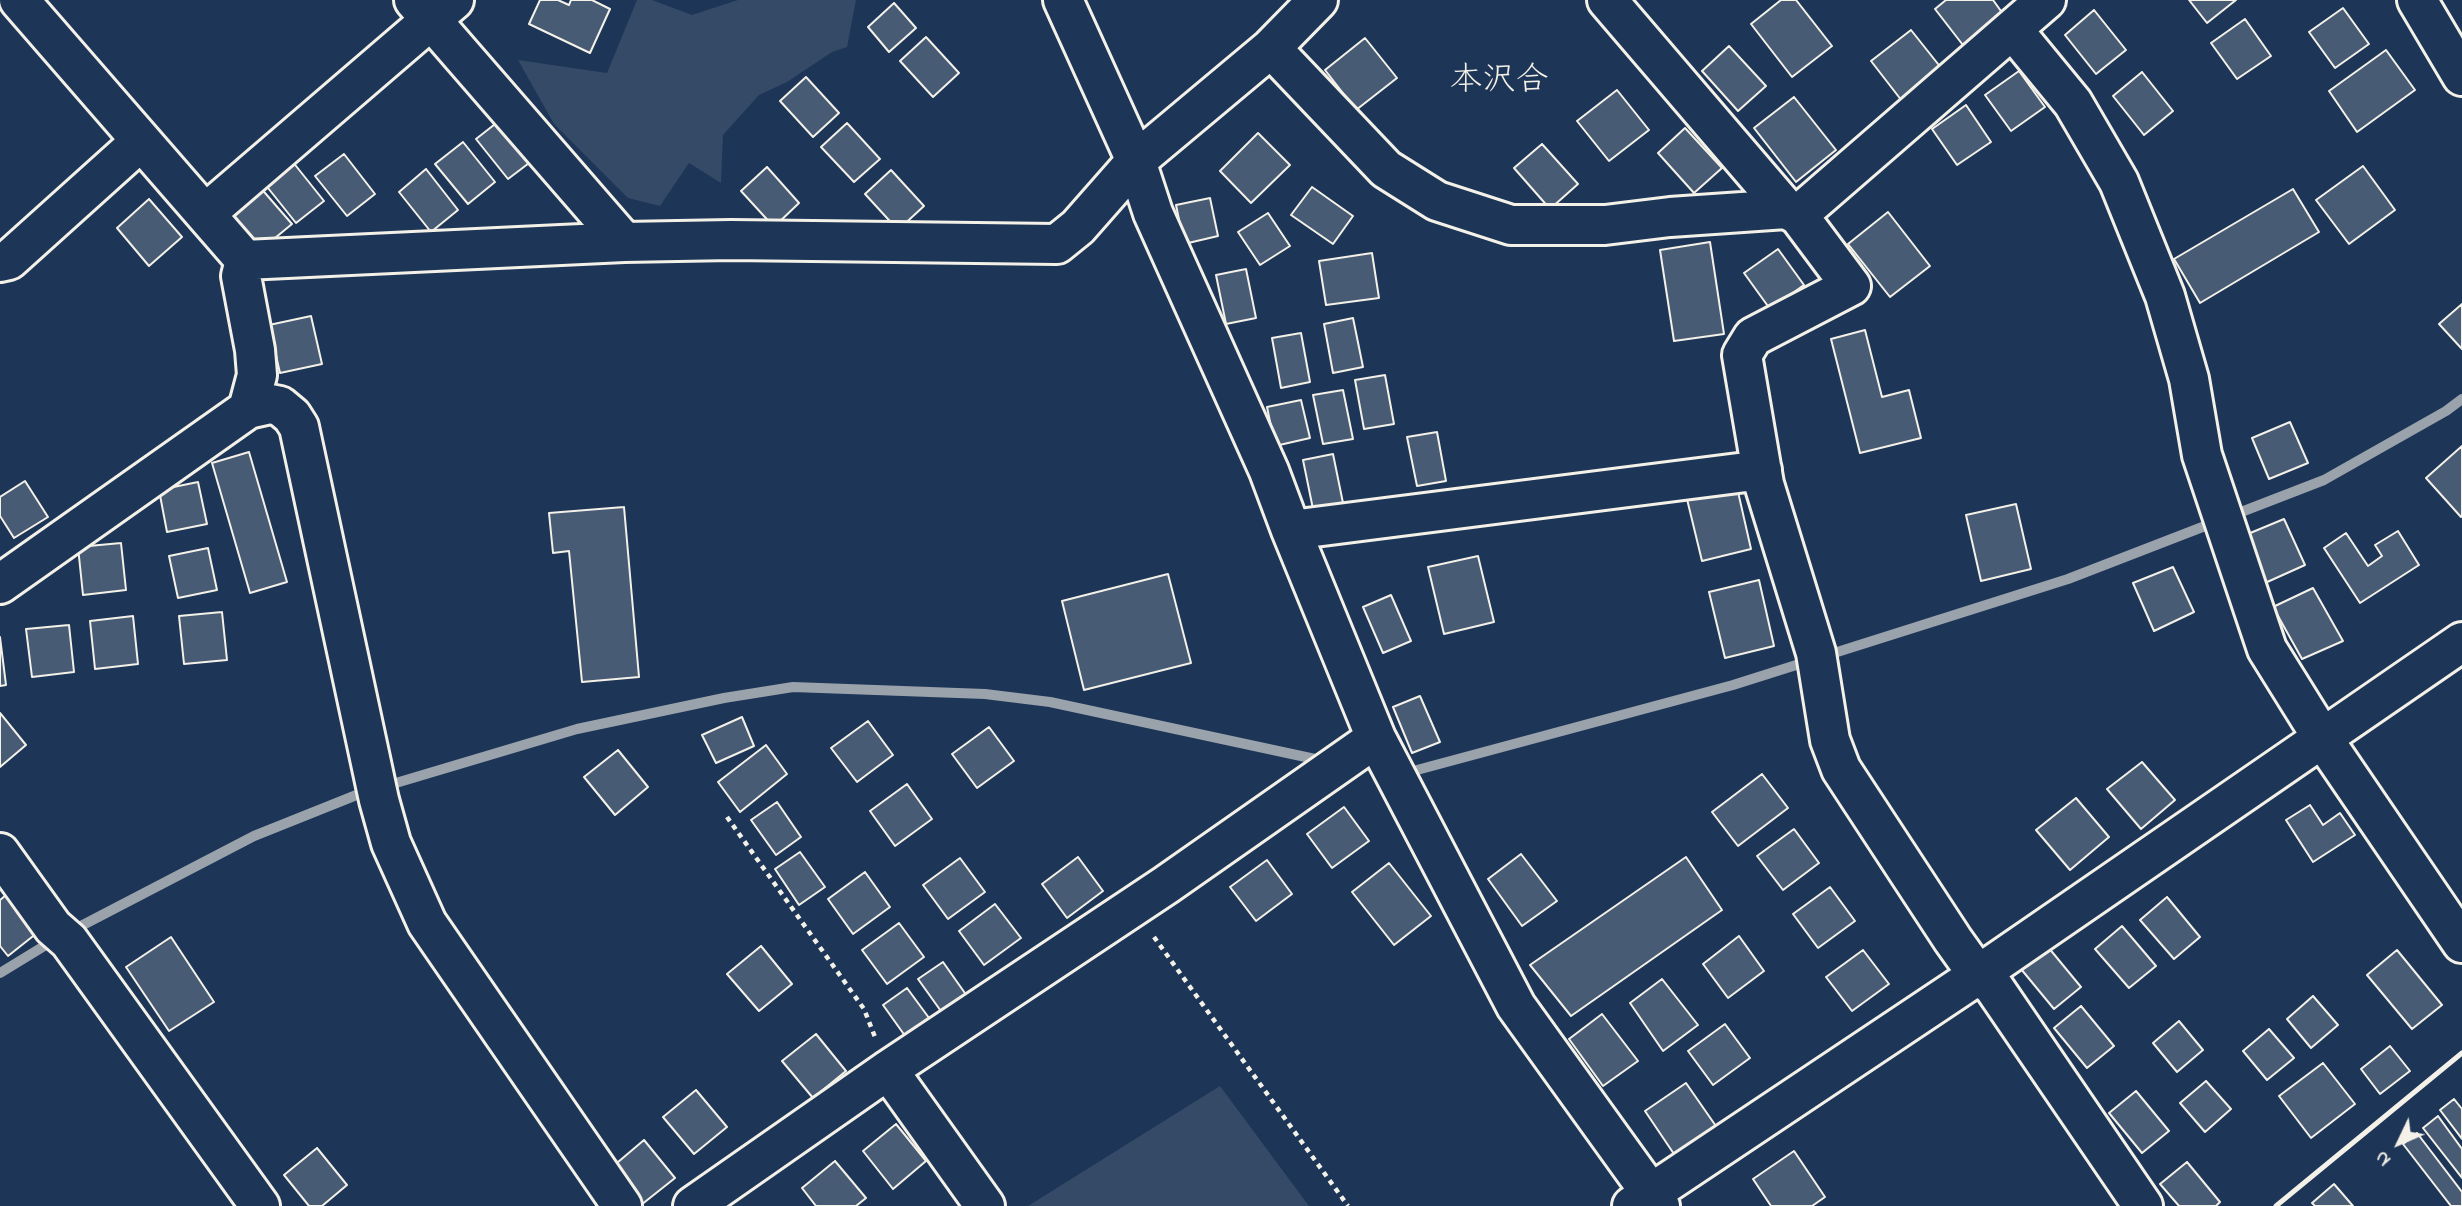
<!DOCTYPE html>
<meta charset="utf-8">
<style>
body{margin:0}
#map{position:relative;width:2462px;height:1206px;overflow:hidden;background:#1d3557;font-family:"Indie Flower",sans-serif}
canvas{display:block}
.north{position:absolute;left:2364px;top:1108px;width:70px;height:70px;-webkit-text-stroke:5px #1d3557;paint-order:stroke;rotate:226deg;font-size:19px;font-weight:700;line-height:28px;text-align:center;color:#f4f1e8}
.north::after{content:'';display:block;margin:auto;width:24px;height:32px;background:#f4f1e8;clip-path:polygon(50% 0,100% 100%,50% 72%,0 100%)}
</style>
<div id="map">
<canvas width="2462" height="1206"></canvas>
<div class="north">N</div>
</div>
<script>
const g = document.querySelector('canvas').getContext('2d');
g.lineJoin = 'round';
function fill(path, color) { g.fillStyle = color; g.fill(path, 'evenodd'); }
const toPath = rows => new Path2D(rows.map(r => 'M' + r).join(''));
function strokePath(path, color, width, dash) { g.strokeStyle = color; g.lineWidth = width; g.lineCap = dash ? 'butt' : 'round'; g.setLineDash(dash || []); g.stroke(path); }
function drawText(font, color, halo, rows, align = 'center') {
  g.font = font + ' "Indie Flower","Klee One",sans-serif'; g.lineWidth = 7; g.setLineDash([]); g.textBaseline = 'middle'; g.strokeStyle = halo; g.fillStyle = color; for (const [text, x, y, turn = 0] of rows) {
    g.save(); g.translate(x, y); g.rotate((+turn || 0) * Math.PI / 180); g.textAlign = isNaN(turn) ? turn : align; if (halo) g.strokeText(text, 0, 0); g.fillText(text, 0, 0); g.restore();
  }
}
const green = toPath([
 [637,0,652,0,692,15,738,0,856,0,847,47,832,52,787,82,759,95,723,135,721,183,689,163,660,206,628,198,554,124,518,60,607,73],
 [1220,1086,1309,1206,1028,1206]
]);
const stream = toPath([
 [1417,770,1733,685,2068,579,2324,480,2446,411,2462,399],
 [0,973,54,940,254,836,359,794,577,729,724,698,793,687,985,694,1050,702,1315,759]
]);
const building = toPath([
 [540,0,558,0,569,5,571,0,592,0,610,9,590,53,529,24,540,0],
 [1781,0,1796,0,1832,46,1792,77,1751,24,1781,0],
 [1946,0,1993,0,2006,18,1966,49,1935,9,1946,0],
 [2189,0,2236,0,2207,23,2189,0],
 [894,3,916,28,889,52,868,27,894,3],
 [2343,8,2369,44,2335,68,2309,32,2343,8],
 [2094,10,2126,50,2096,74,2065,35,2094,10],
 [2245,19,2271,56,2237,79,2211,43,2245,19],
 [1911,30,1942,69,1902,101,1871,61,1911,30],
 [926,37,959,73,933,97,900,61,926,37],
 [1365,38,1397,78,1356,110,1325,70,1365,38],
 [1729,46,1766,86,1738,111,1702,71,1729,46],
 [2386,50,2415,90,2357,132,2329,91,2386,50],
 [2019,71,2045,107,2011,131,1985,95,2019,71],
 [2142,72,2173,111,2144,135,2113,96,2142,72],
 [806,77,839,113,813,137,780,101,806,77],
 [1617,90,1649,130,1609,161,1577,121,1617,90],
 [1794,97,1836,150,1796,182,1754,128,1794,97],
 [1966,105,1991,142,1957,165,1932,129,1966,105],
 [504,117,537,157,508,179,476,139,504,117],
 [847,123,880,159,854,182,821,147,847,123],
 [1685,128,1722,168,1694,193,1658,153,1685,128],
 [1258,133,1290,165,1251,203,1220,171,1258,133],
 [463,142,495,182,468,204,435,164,463,142],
 [1542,144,1578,184,1550,209,1514,168,1542,144],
 [344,154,375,194,347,216,315,176,344,154],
 [292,161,324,201,296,223,264,183,292,161],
 [2363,166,2395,210,2349,244,2316,200,2363,166],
 [767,167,799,203,774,227,741,191,767,167],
 [426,169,458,210,431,232,399,192,426,169],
 [891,170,924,206,898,230,865,194,891,170],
 [259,186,292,224,258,252,226,214,259,186],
 [1312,187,1353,216,1333,244,1291,215,1312,187],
 [2293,189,2319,232,2200,303,2174,259,2293,189],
 [1210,198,1218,236,1184,244,1176,205,1210,198],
 [149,199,182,237,149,266,117,228,149,199],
 [1888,212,1930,266,1890,297,1848,244,1888,212],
 [1268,213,1290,246,1260,265,1238,232,1268,213],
 [1710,242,1724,334,1674,341,1660,250,1710,242],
 [1778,249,1804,285,1770,309,1744,273,1778,249],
 [1372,253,1379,298,1326,305,1319,261,1372,253],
 [1246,269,1256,318,1226,324,1216,275,1246,269],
 [2462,304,2462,349,2439,324,2462,304],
 [311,316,322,364,280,373,269,325,311,316],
 [1353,318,1363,367,1333,373,1324,324,1353,318],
 [1865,330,1882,397,1909,390,1921,438,1860,453,1831,339,1865,330],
 [1301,333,1310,382,1281,388,1272,338,1301,333],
 [1385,375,1394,424,1364,429,1355,380,1385,375],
 [1343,390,1353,439,1323,444,1313,395,1343,390],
 [1301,400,1310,438,1275,446,1267,407,1301,400],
 [2290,422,2308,463,2269,479,2252,438,2290,422],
 [1437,432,1446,481,1417,486,1407,437,1437,432],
 [2462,446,2462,516,2461,517,2426,478,2462,446],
 [249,452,287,582,250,593,212,463,249,452],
 [1333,454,1343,503,1313,509,1303,460,1333,454],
 [25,481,48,517,14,538,0,516,0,497,25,481],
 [198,482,207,524,167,532,159,490,198,482],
 [1736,483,1751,549,1702,561,1686,495,1736,483],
 [2016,504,2031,569,1981,581,1966,515,2016,504],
 [624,507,639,677,582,682,569,551,553,553,549,513,624,507],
 [2284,519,2305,565,2265,583,2243,536,2284,519],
 [2398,531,2419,565,2360,603,2324,548,2346,533,2368,566,2382,556,2375,545,2398,531],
 [121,543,126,590,83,595,78,547,121,543],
 [208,548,217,590,178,598,169,556,208,548],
 [1478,556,1494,622,1444,634,1428,567,1478,556],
 [2173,567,2194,612,2154,631,2133,583,2173,567],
 [1168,574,1191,663,1084,690,1062,601,1168,574],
 [1759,580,1774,646,1725,658,1709,592,1759,580],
 [2313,588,2343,641,2302,659,2273,607,2313,588],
 [1391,595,1411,641,1383,653,1363,607,1391,595],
 [222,612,227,660,184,664,179,616,222,612],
 [133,616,138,664,95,669,90,621,133,616],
 [69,625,74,672,32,677,26,629,69,625],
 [0,637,6,685,0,686,0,637],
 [1420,696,1440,742,1412,753,1393,707,1420,696],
 [0,713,26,745,0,767,0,713],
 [742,717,754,746,716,763,702,735,742,717],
 [868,721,893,755,857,782,831,748,868,721],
 [989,727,1014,761,977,788,952,754,989,727],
 [766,745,787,774,740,812,718,782,766,745],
 [618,750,648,787,615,815,584,777,618,750],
 [2142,762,2175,800,2141,829,2107,789,2142,762],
 [1762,774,1788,808,1738,846,1712,812,1762,774],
 [907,784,932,819,895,846,870,811,907,784],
 [2076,798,2109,837,2070,870,2036,830,2076,798],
 [777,802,801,837,776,855,751,820,777,802],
 [2310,805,2323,825,2340,813,2355,835,2313,862,2286,820,2310,805],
 [1344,807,1369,841,1332,868,1307,834,1344,807],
 [1794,829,1819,863,1783,890,1757,856,1794,829],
 [800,852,825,887,799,905,775,869,800,852],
 [1521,854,1557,901,1522,926,1488,879,1521,854],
 [1078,857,1103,891,1067,918,1042,884,1078,857],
 [1686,857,1722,910,1571,1016,1530,965,1686,857],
 [960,858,985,892,948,919,923,885,960,858],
 [1267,860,1292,894,1256,921,1230,887,1267,860],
 [1389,863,1431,916,1394,945,1352,892,1389,863],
 [865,872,890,907,853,934,828,899,865,872],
 [1830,887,1855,921,1818,948,1793,914,1830,887],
 [11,891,42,929,8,956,0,946,0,900,11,891],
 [2167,897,2200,937,2174,959,2140,920,2167,897],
 [995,904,1021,938,984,965,959,931,995,904],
 [899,923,924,957,887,984,862,950,899,923],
 [2122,926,2156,966,2129,988,2095,949,2122,926],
 [1739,936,1764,971,1728,998,1703,964,1739,936],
 [171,937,214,1002,169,1031,126,967,171,937],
 [761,946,792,984,759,1011,727,974,761,946],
 [2048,947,2081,987,2054,1009,2021,969,2048,947],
 [1863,950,1889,984,1852,1011,1826,977,1863,950],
 [2397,950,2442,1005,2412,1029,2367,975,2397,950],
 [943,962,967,996,943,1014,918,979,943,962],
 [1662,979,1698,1025,1663,1051,1630,1003,1662,979],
 [907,988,932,1022,908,1040,883,1005,907,988],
 [2313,996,2338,1025,2311,1048,2287,1019,2313,996],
 [2081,1006,2114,1046,2087,1068,2054,1028,2081,1006],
 [1602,1014,1638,1061,1603,1086,1569,1039,1602,1014],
 [2179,1021,2203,1050,2177,1072,2153,1043,2179,1021],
 [1725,1024,1750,1058,1713,1085,1688,1051,1725,1024],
 [2269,1029,2294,1058,2267,1080,2243,1051,2269,1029],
 [816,1034,846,1071,813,1098,782,1061,816,1034],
 [2390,1046,2410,1071,2380,1094,2361,1069,2390,1046],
 [2323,1063,2355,1104,2311,1138,2279,1096,2323,1063],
 [2206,1081,2231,1109,2205,1132,2180,1103,2206,1081],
 [1686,1083,1718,1129,1676,1157,1645,1111,1686,1083],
 [696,1090,727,1127,694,1154,663,1117,696,1090],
 [2136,1091,2169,1131,2142,1153,2109,1113,2136,1091],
 [2454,1099,2462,1109,2462,1139,2440,1110,2454,1099],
 [2438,1116,2462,1149,2462,1178,2423,1128,2438,1116],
 [896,1124,926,1161,893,1189,863,1151,896,1124],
 [2417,1133,2462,1192,2462,1206,2451,1206,2403,1144,2417,1133],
 [644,1140,675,1178,641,1205,611,1168,644,1140],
 [317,1148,347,1185,322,1206,309,1206,284,1175,317,1148],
 [1794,1151,1825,1197,1812,1206,1771,1206,1753,1179,1794,1151],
 [835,1161,866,1198,856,1206,816,1206,802,1188,835,1161],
 [2187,1162,2220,1202,2216,1206,2179,1206,2160,1184,2187,1162],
 [2334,1184,2353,1206,2315,1206,2312,1203,2334,1184]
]);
const path = toPath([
 [727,817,864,1009,875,1037],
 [1154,937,1348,1206]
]);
const minor = toPath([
 [19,0,245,260],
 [414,0,624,242],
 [1063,0,1136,161,1153,213,1269,471,1291,530,1376,738,1516,1006,1660,1206],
 [1607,0,1786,209,1798,215,1851,286,1753,337,1742,355,1764,484,1816,653,1830,740,1841,769,1953,940,1978,975,1993,986,2143,1206],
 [2417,0,2462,76],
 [2013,30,2073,103,2119,182,2165,296,2189,379,2202,455,2267,649,2323,739,2462,943],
 [1271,48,1386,169,1437,201,1511,225,1605,225,1670,217,1786,209],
 [205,214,454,0],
 [1798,215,2046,0],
 [245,260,624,242,731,240,1057,244,1078,227,1136,161,1271,48,1318,0],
 [0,262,9,260,140,142],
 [248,409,270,404,280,406,292,416,299,427,379,800,391,843,427,923,622,1206],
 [1291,530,1762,470],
 [0,584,248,409,257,375,255,350,241,276,245,260],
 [0,853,53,927,69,941,260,1206],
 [888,1070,985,1206],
 [693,1206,888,1070,1166,885,1376,738],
 [1632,1206,1978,975,2462,642]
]);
const rail = toPath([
 [2276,1206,2462,1053]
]);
const neighbourhoodNames = [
 ["本沢合",1499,84]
];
fill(green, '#354a67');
strokePath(stream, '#9aa2ab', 10);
fill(building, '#485b74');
strokePath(building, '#f4f1e8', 2);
strokePath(minor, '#f4f1e8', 44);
strokePath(path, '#f4f1e8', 4.5, [5, 5]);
strokePath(minor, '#1d3557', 38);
strokePath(rail, '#f4f1e8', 5);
drawText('33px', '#f4f1e8', '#1d3557', neighbourhoodNames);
</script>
